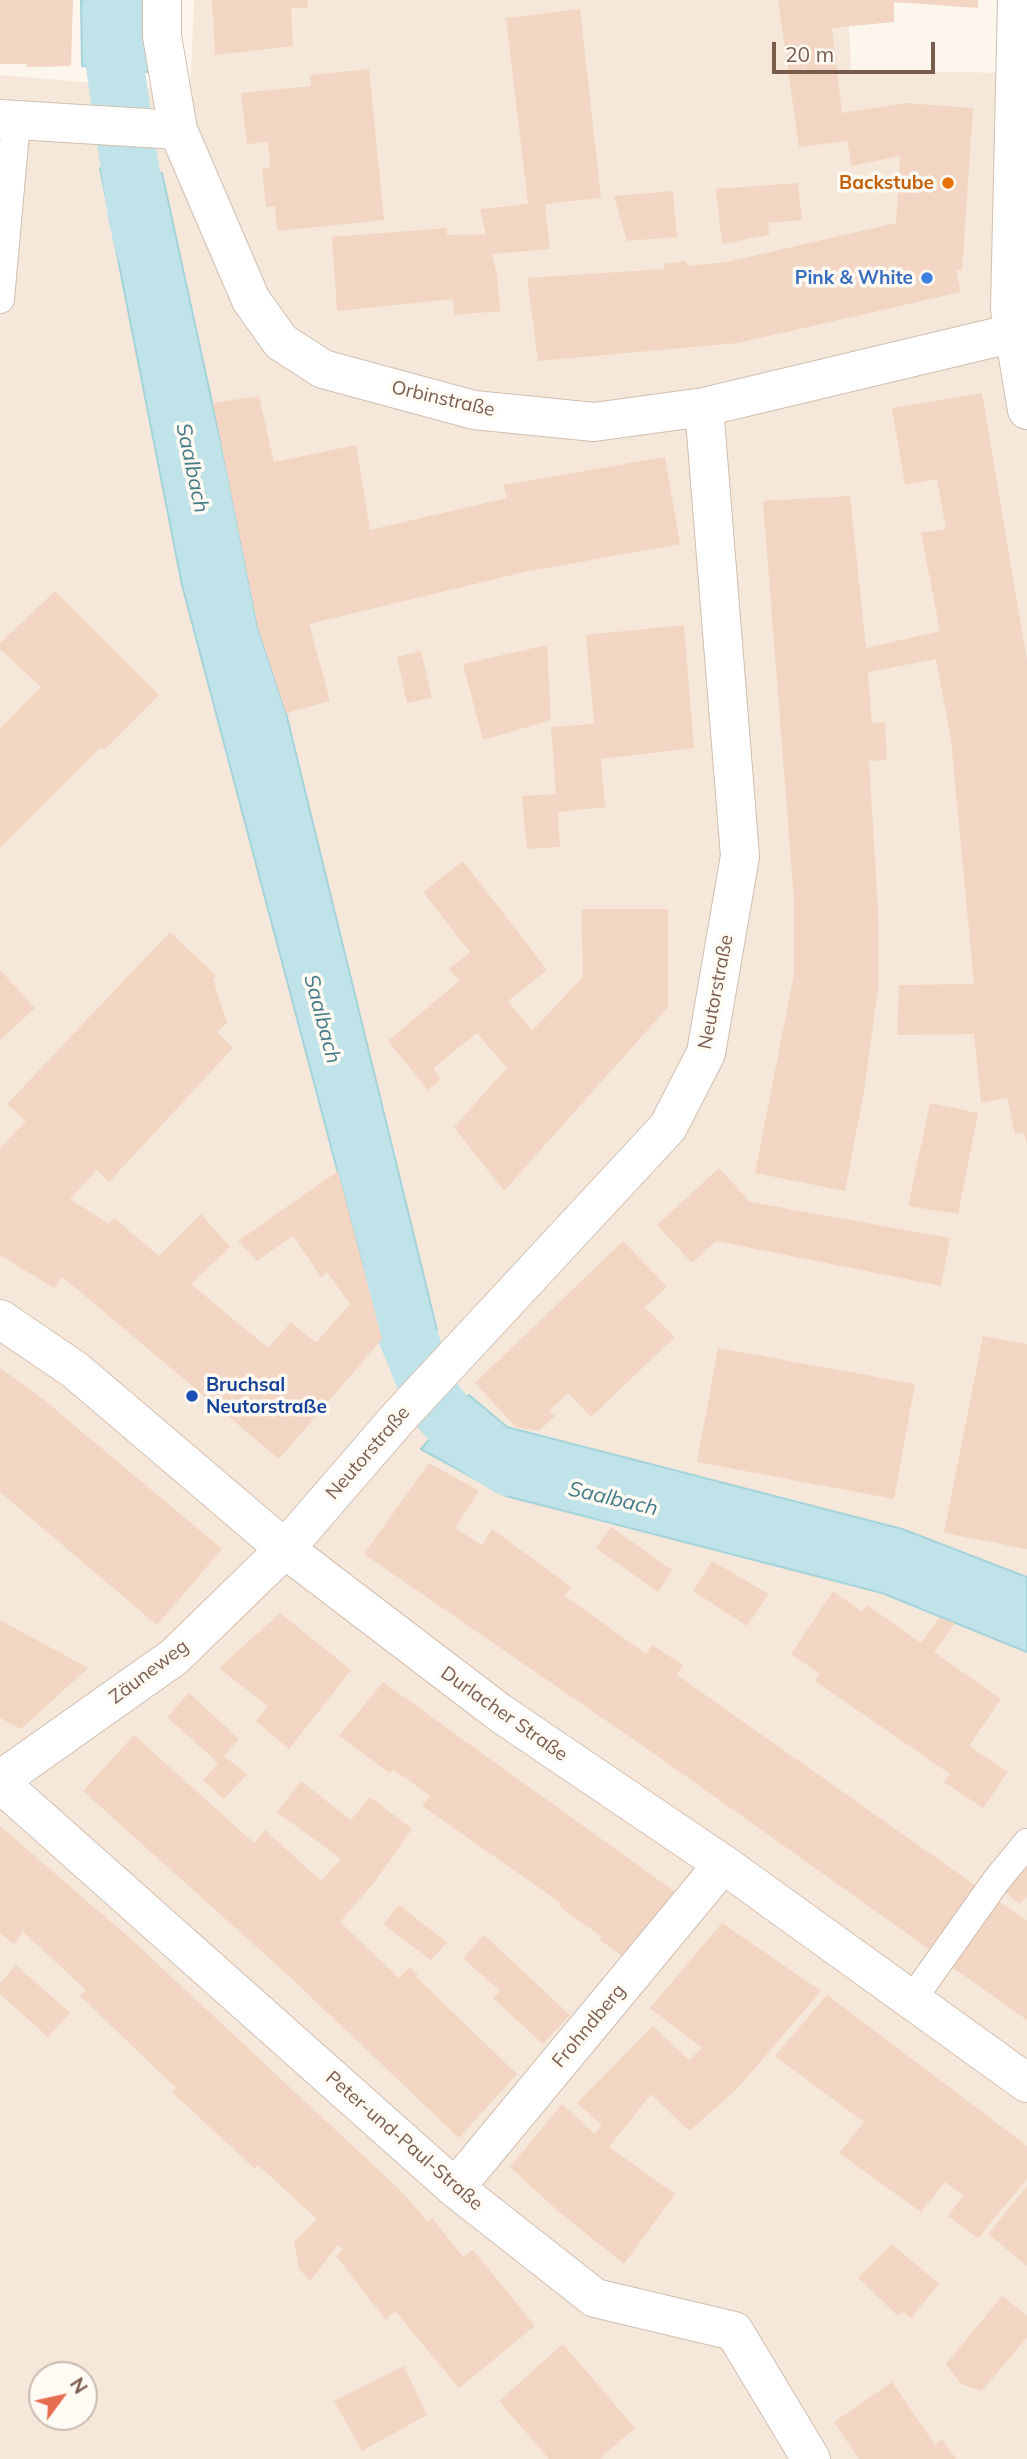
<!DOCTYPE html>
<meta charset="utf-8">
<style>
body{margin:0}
#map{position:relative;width:1027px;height:2459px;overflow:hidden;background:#fdf6ec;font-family:Mulish,sans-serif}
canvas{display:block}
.north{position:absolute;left:28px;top:2361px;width:70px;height:70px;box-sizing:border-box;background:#fffaf3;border:2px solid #cabbb1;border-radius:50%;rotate:57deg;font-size:19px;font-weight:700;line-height:28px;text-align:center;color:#7a5c4d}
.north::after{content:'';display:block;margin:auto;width:24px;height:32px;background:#e76f51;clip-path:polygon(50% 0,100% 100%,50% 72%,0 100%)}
.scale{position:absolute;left:772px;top:42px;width:163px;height:32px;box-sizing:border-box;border:4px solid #7a5c4d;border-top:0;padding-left:9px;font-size:21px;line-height:24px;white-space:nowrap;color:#7a5c4d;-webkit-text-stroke:5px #fffaf3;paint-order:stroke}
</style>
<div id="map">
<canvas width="1027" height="2459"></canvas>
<div class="north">N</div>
<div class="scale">20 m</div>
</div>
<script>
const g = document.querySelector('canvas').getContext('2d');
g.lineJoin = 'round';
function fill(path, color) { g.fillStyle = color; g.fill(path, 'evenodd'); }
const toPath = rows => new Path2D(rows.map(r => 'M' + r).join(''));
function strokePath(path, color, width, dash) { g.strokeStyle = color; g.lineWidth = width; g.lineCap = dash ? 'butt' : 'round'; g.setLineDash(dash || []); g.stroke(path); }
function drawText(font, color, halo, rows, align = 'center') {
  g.font = font + ' Mulish,sans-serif'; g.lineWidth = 7; g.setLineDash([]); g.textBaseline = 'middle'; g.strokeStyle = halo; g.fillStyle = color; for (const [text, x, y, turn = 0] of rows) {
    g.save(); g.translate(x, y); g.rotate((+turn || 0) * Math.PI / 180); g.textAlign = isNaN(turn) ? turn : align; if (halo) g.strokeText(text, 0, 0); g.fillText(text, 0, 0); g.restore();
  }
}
const residential = toPath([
 [194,0,848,0,851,71,1027,73,1027,2459,0,2459,0,75,190,91],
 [42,2375,84,2375,84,2417,42,2417]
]);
const water = toPath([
 [81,0,151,0,149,72,82,66,81,0],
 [100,168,162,173,227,471,258,628,286,713,437,1330,394,1375,382,1339,182,585,100,168],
 [469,1395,507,1427,902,1529,1027,1577,1027,1652,882,1593,506,1496,421,1449,469,1395]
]);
const canal = toPath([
 [113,0,115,66,137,215,145,248],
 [391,1279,402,1323,435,1403,467,1440,509,1467]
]);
const building = toPath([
 [0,0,73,0,71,66,27,67,27,64,0,64],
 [212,0,307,0,308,8,291,8,293,46,215,55],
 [778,0,978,0,978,8,894,2,894,22,832,28,842,113,905,103,973,108,962,271,956,270,961,292,738,343,538,361,527,278,664,269,664,264,686,261,687,266,727,262,896,223,900,156,852,166,847,141,799,147],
 [580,9,601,198,545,204,550,249,492,254,497,275,500,311,454,315,453,299,337,311,332,237,447,228,447,235,486,234,480,209,528,204,506,18],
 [369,69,384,220,277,231,275,206,266,207,262,168,270,167,268,142,247,144,241,93,311,86,310,75],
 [798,183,802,220,768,223,769,235,722,244,716,189],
 [673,191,677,237,627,241,614,196],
 [982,393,1027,660,1027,1144,1023,1132,1015,1134,1007,1098,981,1103,974,1034,897,1035,899,985,974,984,951,740,936,659,868,672,872,723,885,722,887,760,869,761,878,909,879,982,864,1091,845,1191,755,1173,794,974,794,900,763,501,850,496,866,648,940,631,921,533,946,529,937,479,905,485,892,408],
 [259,396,274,462,356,445,370,530,507,498,503,485,665,457,680,544,524,572,309,624,330,701,286,713,258,628,213,403],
 [55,591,159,695,104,750,101,747,0,848,0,729,41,687,0,649,0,643],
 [684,625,694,748,601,759,605,807,558,812,560,847,527,849,522,796,556,794,551,727,594,724,586,635],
 [547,645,551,720,483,740,463,664],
 [421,651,432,698,407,703,397,657],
 [463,861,547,970,508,1001,532,1031,583,977,581,909,668,909,668,1007,504,1191,454,1127,507,1068,477,1033,433,1068,441,1079,428,1090,388,1041,459,981,449,969,470,952,423,892],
 [170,932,216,976,213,979,227,1023,217,1032,233,1048,109,1182,97,1170,70,1199,109,1224,114,1218,159,1256,201,1214,230,1247,191,1284,268,1348,291,1322,316,1343,350,1304,327,1272,321,1277,293,1236,257,1261,238,1241,338,1171,382,1339,279,1459,65,1279,62,1277,54,1288,0,1255,0,1148,26,1121,7,1104],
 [0,970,35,1008,0,1040],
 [930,1103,978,1113,958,1214,908,1206],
 [719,1168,750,1202,950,1238,941,1286,716,1241,692,1263,657,1225],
 [623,1241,667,1287,645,1307,675,1337,591,1417,568,1393,549,1411,555,1416,539,1431,516,1427,475,1383],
 [983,1336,1027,1344,1027,1549,944,1533],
 [718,1348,915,1384,894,1499,697,1462],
 [0,1368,44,1400,222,1549,157,1625,0,1492],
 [429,1463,479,1491,455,1528,482,1545,492,1529,571,1587,565,1596,646,1654,652,1645,683,1665,677,1675,979,1888,933,1952,656,1755,364,1554],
 [611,1527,672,1570,658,1592,596,1548],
 [712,1561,769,1594,747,1626,693,1591],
 [833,1591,862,1612,867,1605,921,1643,939,1618,955,1623,934,1652,1001,1699,969,1746,1008,1772,983,1808,944,1782,950,1774,815,1681,820,1674,791,1654],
 [280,1613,351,1670,289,1749,256,1721,268,1706,219,1668],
 [0,1620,88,1668,21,1729,0,1718],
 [383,1682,678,1894,630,1962,600,1940,602,1937,559,1906,561,1903,422,1806,430,1796,393,1769,390,1773,339,1736],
 [189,1693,239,1739,224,1756,247,1774,224,1799,203,1780,218,1763,167,1717],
 [134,1735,254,1843,265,1830,321,1881,341,1859,277,1812,301,1781,351,1820,370,1797,412,1829,373,1884,340,1922,399,1978,410,1967,418,1975,416,1977,517,2074,459,2138,289,1976,83,1791],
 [0,1826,132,1940,402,2192,428,2222,432,2218,463,2257,473,2250,535,2326,459,2388,395,2311,386,2320,336,2256,343,2249,338,2245,310,2281,299,2269,294,2242,317,2219,258,2165,255,2169,172,2092,176,2088,80,1996,86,1990,23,1932,14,1944,0,1933],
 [1027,1862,1027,1895,1020,1904,1004,1891],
 [995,1899,1027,1921,1027,2020,949,1965],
 [399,1905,447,1942,431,1960,383,1924],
 [722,1923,821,1991,737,2089,689,2131,651,2094,609,2147,675,2194,624,2264,558,2211,510,2167,562,2104,595,2134,602,2125,577,2103,653,2026,689,2060,702,2048,650,2008],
 [484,1935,570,2015,543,2044,493,1998,500,1991,463,1958],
 [16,1965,70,2013,48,2037,0,1994,0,1983],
 [827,1995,1027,2146,1027,2179,978,2238,948,2216,963,2196,945,2182,921,2212,839,2153,864,2122,775,2056],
 [1027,2186,1027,2266,988,2234],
 [892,2244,939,2284,911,2318,903,2311,898,2316,858,2278],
 [1002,2296,1027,2316,1027,2337,982,2391,961,2384,946,2364],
 [563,2344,635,2428,599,2459,549,2459,499,2401],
 [404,2366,427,2415,362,2451,334,2401],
 [892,2382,935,2445,942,2439,956,2459,859,2459,834,2422]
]);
const service = toPath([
 [0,299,16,121],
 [911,2001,996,1881,1027,1843]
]);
const minor = toPath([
 [162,0,162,36,178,130,251,300,281,342,323,369,474,410,594,422,704,407,1014,333],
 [0,119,178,130],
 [0,1780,174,1657,285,1549,399,1417,668,1127,706,1053,740,856,704,407],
 [0,1783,455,2188,595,2298,734,2331,811,2459],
 [455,2188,723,1864]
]);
const tertiary = toPath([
 [1017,0,1010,309,1027,410]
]);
const secondary = toPath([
 [0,1319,75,1370,285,1549,500,1713,723,1864,1027,2083]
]);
const markers = [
 [948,183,7,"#e8710a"],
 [927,278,7,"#3f7fe0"],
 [192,1396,7,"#1a4fb4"]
];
const foodNames = [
 ["Backstube",934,183]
];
const shopNames = [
 ["Pink & White",913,278]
];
const streetNames = [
 ["Orbinstraße",443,399,13],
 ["Neutorstraße",716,992,-79],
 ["Neutorstraße",368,1453,-49],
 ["Zäuneweg",149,1672,-37],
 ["Durlacher Straße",504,1714,35],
 ["Frohndberg",589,2026,-50],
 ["Peter-und-Paul-Straße",404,2141,41]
];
const transitNames = [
 ["Bruchsal",206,1385],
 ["Neutorstraße",206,1407]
];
const waterNames = [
 ["Saalbach",192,468,78],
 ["Saalbach",322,1019,75],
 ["Saalbach",613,1499,13]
];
fill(residential, '#f5e8da');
fill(water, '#bfe3e8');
strokePath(water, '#a5d3da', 2);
strokePath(canal, '#bfe3e8', 58);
fill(building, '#f3d5c3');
strokePath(service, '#d1beb0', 30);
strokePath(minor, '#d1beb0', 40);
strokePath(tertiary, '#d1beb0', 40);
strokePath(secondary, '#d6c0b0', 40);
strokePath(service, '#fff', 28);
strokePath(minor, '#fff', 38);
strokePath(tertiary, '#fff', 38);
strokePath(secondary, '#fff', 38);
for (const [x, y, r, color] of markers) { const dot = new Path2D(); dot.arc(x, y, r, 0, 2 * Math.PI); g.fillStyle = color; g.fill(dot); strokePath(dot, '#fffaf3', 2.5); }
drawText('bold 19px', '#c56008', '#fffaf3', foodNames, 'right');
drawText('bold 19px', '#366cbe', '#fffaf3', shopNames, 'right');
drawText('19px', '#7a5c4d', '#fffaf3', streetNames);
drawText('bold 19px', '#164399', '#fffaf3', transitNames, 'left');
drawText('italic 21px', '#437c86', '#fffaf3', waterNames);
</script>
